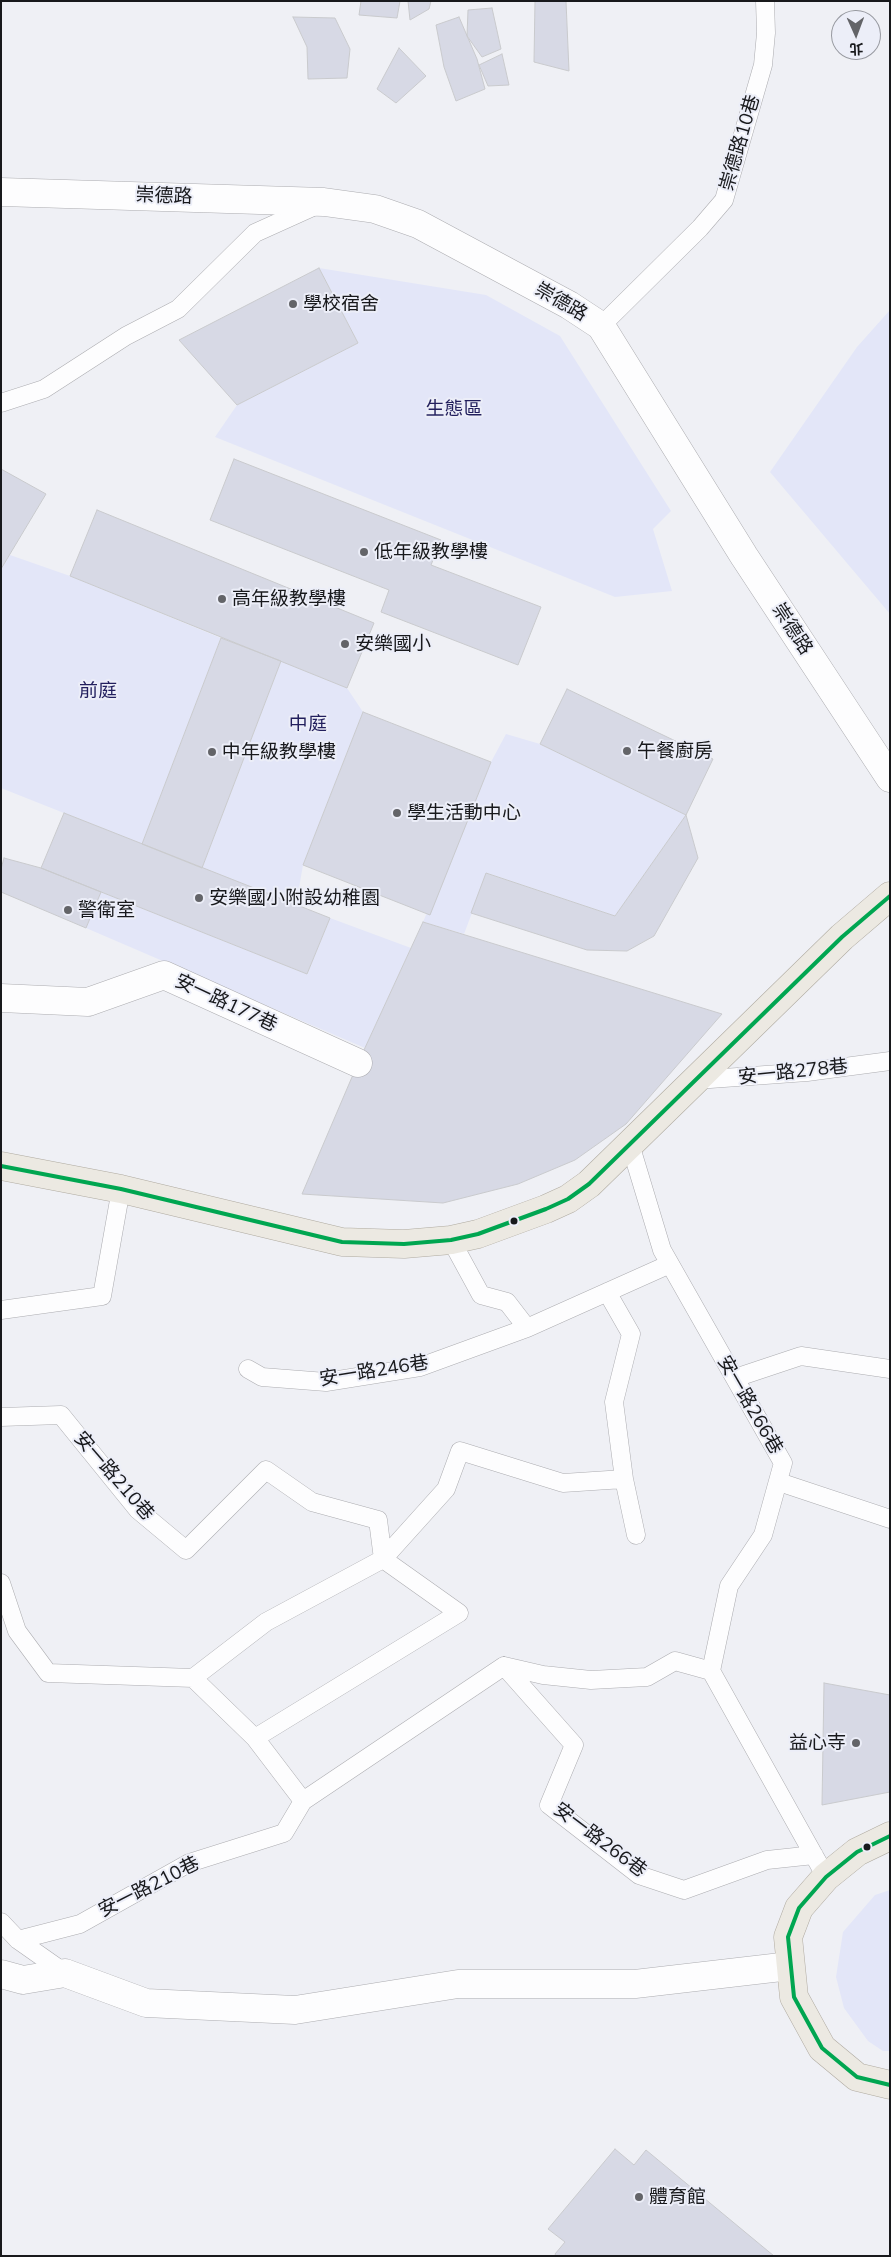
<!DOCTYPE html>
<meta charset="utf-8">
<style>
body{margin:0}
#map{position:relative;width:891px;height:2257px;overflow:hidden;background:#eff0f5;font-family:Mulish,"Noto Sans TC",sans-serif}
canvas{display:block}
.frame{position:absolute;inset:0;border:2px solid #18191c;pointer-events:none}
.north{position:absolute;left:831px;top:10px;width:50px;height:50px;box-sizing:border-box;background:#eceef8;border:1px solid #9799a0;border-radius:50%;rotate:178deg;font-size:14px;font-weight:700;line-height:20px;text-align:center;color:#18191c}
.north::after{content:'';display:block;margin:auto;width:18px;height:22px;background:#636468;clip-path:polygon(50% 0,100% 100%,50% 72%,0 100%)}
</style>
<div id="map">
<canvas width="891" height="2257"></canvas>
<div class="frame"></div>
<div class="north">北</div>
</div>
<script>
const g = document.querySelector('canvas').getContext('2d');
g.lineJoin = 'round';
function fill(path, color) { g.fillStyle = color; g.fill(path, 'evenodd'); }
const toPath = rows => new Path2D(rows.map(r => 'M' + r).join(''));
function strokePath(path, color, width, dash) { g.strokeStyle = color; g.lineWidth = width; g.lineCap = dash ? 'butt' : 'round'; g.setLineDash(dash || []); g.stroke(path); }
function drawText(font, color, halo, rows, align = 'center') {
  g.font = font + ' Mulish,"Noto Sans TC",sans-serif'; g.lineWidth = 4; g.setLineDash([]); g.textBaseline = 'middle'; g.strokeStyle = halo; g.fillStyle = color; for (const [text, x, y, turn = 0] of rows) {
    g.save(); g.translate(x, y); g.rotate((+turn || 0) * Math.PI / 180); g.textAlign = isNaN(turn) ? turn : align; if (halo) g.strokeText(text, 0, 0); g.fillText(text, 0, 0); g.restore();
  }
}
const green = toPath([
 [319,268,486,295,560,336,671,511,653,529,672,591,615,597,215,437,237,405,358,343],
 [890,310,890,614,770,472,857,347],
 [10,555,70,576,221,638,142,844,1,788,1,569],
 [281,661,347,688,363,712,303,865,296,905,202,868],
 [506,734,540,744,686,815,615,916,487,873,464,934,423,922,491,762],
 [101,892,307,974,330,918,411,948,365,1048,86,928],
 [890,1890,890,2051,883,2051,868,2041,844,2008,836,1977,843,1932,875,1895]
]);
const building = toPath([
 [361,1,400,1,397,18,359,15,361,1],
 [408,1,431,1,429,9,410,20,408,1],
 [535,1,566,1,569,71,534,62,535,1],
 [492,8,501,49,482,57,467,36,468,10,492,8],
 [293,17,335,18,350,49,347,78,308,79,307,47,293,17],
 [459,17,477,59,485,89,456,101,444,67,436,25,459,17],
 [399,48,426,76,396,103,377,89,399,48],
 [502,54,509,85,488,86,479,65,502,54],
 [319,268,358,343,237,405,179,340,319,268],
 [234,459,441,540,431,565,541,607,518,665,381,612,389,590,210,520,234,459],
 [1,469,46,494,1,569,1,469],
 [97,510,374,623,347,688,70,576,97,510],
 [221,638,281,661,202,868,142,844,221,638],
 [567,689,713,759,686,815,540,744,567,689],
 [363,712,491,762,430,915,303,865,363,712],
 [64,813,330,918,307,974,41,868,64,813],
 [686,815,698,858,654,936,627,951,587,950,471,913,486,873,615,916,686,815],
 [4,858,41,868,101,892,86,928,1,892,1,869,4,858],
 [423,922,722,1014,626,1124,575,1160,518,1184,443,1203,302,1194,358,1063,423,922],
 [824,1683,890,1695,890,1792,822,1805,824,1683],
 [615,2149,634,2165,646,2150,774,2256,556,2256,555,2254,565,2242,548,2229,615,2149]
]);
const lane = toPath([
 [601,326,700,228,724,200,763,65,766,33,765,1],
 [1,403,44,389,126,336,178,309,255,233,317,205],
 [696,1080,807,1072,890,1061],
 [630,1144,662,1250,783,1463,763,1535,729,1586,711,1671,826,1877],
 [451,1240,481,1295,507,1302,527,1328,670,1264],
 [607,1292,631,1334,614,1402,624,1479,636,1535],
 [1,1310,102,1296,121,1189],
 [248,1369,262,1377,326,1382,420,1367,527,1328],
 [735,1378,801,1356,890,1369],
 [1,1417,61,1415,138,1510,186,1550,266,1470,312,1502,378,1520,383,1559,459,1613,255,1738],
 [779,1482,890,1519],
 [1,1583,17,1631,48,1673,193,1678,255,1738,303,1801,284,1833,189,1863,80,1924,18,1940],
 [504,1666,574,1745,549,1805,639,1875,684,1890,767,1860,814,1855],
 [504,1666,543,1675,591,1680,647,1677,675,1661,711,1671],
 [193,1678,266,1622,383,1559,446,1489,460,1451,563,1483,624,1479],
 [303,1801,504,1666],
 [1,1922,18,1940,65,1973]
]);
const street = toPath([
 [1,192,324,202,375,209,418,224,569,305,601,326,744,556,890,778],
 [1,998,88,1002,164,975,358,1063],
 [1,1974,23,1980,65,1973,146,2003,295,2010,458,1984,635,1984,790,1966]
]);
const primary = toPath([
 [1,1166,121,1189,342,1242,404,1244,451,1240,478,1234,546,1209,568,1199,589,1184,842,937,890,896],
 [890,1836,857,1852,826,1877,799,1908,788,1937,794,1997,822,2048,857,2077,890,2085]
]);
const bus1 = toPath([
 [1,1166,121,1189,342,1242,404,1244,451,1240,478,1234,546,1209,568,1199,589,1184,842,937,890,896],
 [890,1836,857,1852,826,1877,799,1908,788,1937,794,1997,822,2048,857,2077,890,2085]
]);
const markers = [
 [293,304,5,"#636468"],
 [364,552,5,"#636468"],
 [222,599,5,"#636468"],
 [345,644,5,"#636468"],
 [627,751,5,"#636468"],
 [212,752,5,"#636468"],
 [397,813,5,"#636468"],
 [199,898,5,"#636468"],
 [68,910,5,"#636468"],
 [514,1221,4.5,"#18191c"],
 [856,1743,5,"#636468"],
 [867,1847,4.5,"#18191c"],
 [639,2197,5,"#636468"]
];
const streetNames = [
 ["崇德路10巷",740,143,-74],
 ["崇德路",164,196,2],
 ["崇德路",561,302,30],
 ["崇德路",792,629,57],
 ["安一路177巷",226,1003,25],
 ["安一路278巷",793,1072,-6],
 ["安一路246巷",374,1371,-9],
 ["安一路266巷",750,1405,60],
 ["安一路210巷",114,1476,49],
 ["安一路266巷",600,1840,37],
 ["安一路210巷",149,1887,-27]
];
const poiNames = [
 ["學校宿舍",303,304],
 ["低年級教學樓",374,552],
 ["高年級教學樓",232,599],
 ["安樂國小",355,644],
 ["午餐廚房",637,751],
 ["中年級教學樓",222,752],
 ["學生活動中心",407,813],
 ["安樂國小附設幼稚園",209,898],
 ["警衛室",78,910],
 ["益心寺",846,1743,"right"],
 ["體育館",649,2197]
];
const parkNames = [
 ["生態區",454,409],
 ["前庭",98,691],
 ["中庭",308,724]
];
fill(green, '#e3e6f8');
fill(building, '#d7d9e5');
strokePath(building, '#c9cacd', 1);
strokePath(lane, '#acacb0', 19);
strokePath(street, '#acacb0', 29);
strokePath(primary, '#afaaa0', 29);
strokePath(lane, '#fdfdfe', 18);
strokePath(street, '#fdfdfe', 28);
strokePath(primary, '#ece9e2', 28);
strokePath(bus1, '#00a651', 4);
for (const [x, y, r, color] of markers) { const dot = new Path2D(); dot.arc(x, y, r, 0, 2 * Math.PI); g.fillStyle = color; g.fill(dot); strokePath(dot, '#eceef8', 2); }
drawText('19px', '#18191c', '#eceef8', streetNames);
drawText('19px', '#18191c', '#eceef8', poiNames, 'left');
drawText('19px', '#221f5d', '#eceef8', parkNames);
</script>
